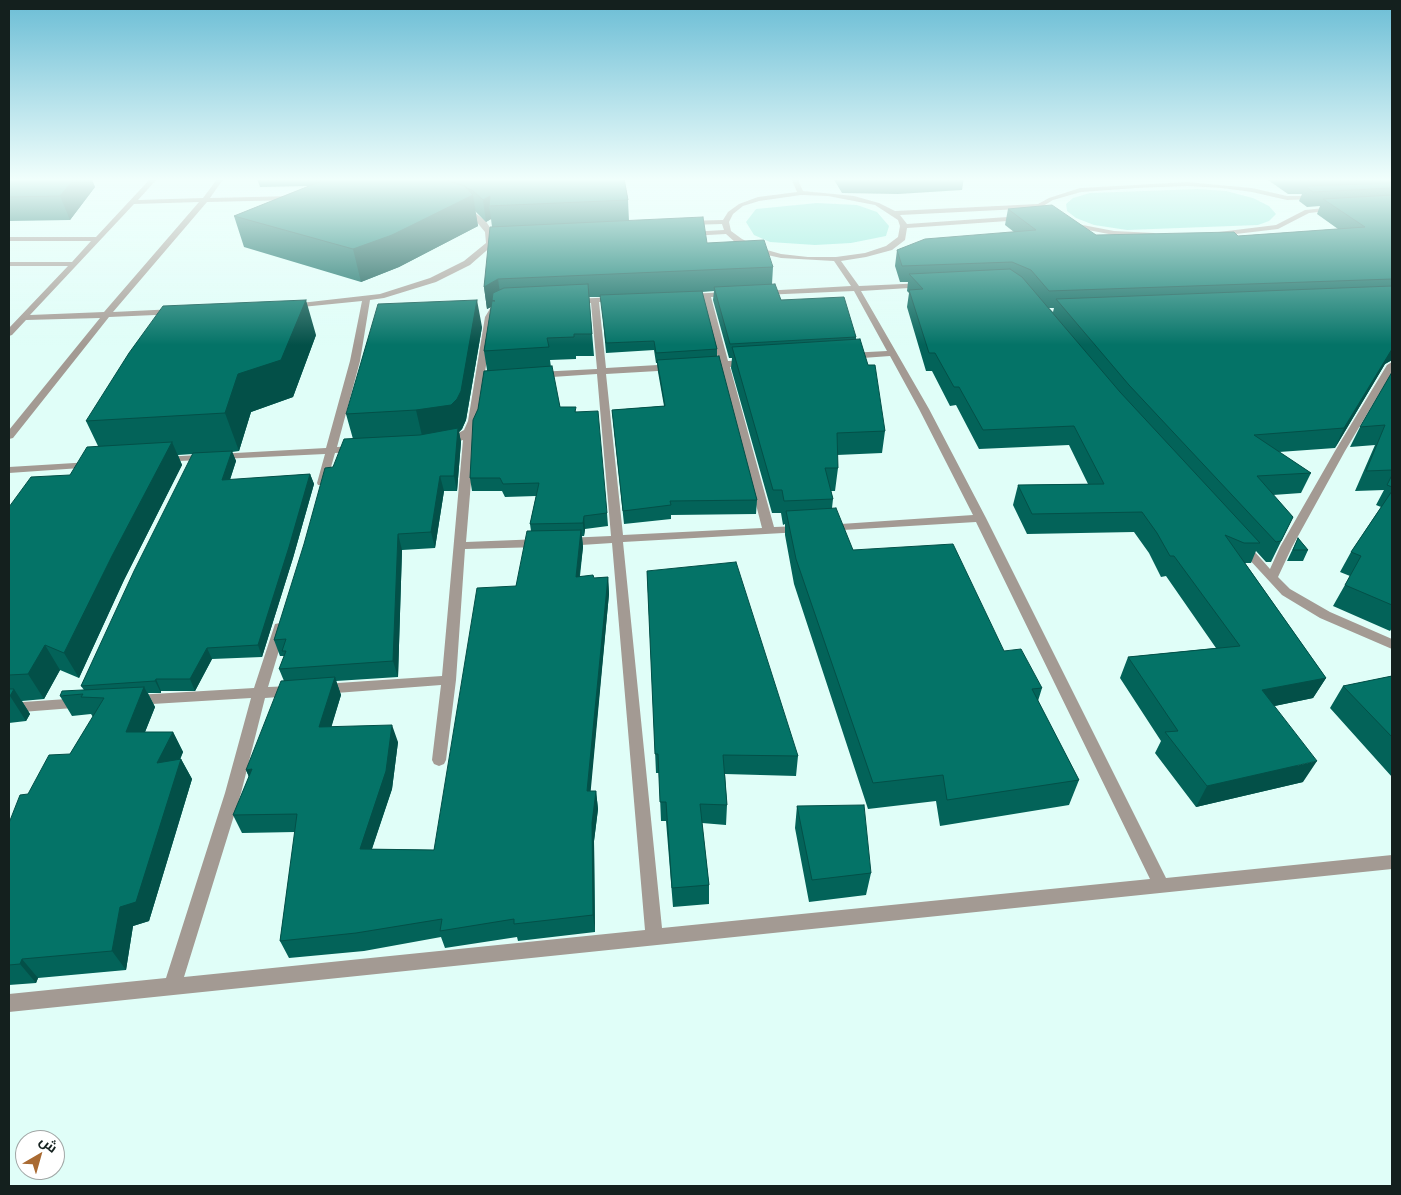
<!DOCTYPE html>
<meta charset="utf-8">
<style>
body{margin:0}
#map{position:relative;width:1401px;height:1195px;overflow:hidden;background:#e0fef8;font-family:"PT Serif",Cairo,serif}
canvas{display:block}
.frame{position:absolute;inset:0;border:10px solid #14201e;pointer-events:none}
.north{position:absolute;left:15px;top:1130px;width:50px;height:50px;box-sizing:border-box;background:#fff;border:1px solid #a1a6a5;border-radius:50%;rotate:38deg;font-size:14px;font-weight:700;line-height:20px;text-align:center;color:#14201e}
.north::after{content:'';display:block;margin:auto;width:18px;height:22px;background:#a96a32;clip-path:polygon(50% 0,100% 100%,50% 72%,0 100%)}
</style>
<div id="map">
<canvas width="1401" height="1195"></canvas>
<div class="frame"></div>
<div class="north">ش</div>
</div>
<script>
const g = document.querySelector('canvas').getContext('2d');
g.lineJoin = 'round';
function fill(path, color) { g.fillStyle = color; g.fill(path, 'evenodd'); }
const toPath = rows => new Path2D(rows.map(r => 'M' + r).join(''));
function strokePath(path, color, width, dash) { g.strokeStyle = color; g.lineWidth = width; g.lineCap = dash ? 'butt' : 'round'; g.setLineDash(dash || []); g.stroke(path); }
const green = toPath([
 [1198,189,1226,191,1253,198,1269,206,1276,214,1269,221,1258,225,1127,230,1094,225,1076,218,1067,211,1066,204,1073,198,1090,193],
 [817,203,857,205,877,212,889,226,886,236,851,243,815,245,770,242,754,235,746,222,756,209]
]);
const minor = toPath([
 [151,178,158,178,138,200,203,198,218,178,224,178,210,198,294,196,297,198,294,200,207,202,113,312,175,309,179,312,178,314,109,317,13,438,9,439,9,430,100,318,26,320,12,335,9,336,9,328,68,266,9,266,9,262,72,262,91,241,9,241,9,237,96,237,151,178],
 [199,202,104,312,30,315,134,204,199,202],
 [791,178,797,178,803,191,854,196,879,203,895,211,1038,204,1049,198,1080,188,1187,182,1252,188,1287,196,1319,196,1319,198,1317,199,1287,200,1252,192,1222,188,1187,186,1136,188,1081,192,1053,200,1040,208,900,215,907,224,1022,216,1026,218,1022,220,907,228,905,240,892,250,866,257,841,261,859,286,925,283,929,285,925,287,861,291,929,409,986,518,1166,878,1392,855,1392,869,9,1012,9,994,166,978,225,793,251,698,136,705,131,704,129,700,131,696,136,695,254,688,274,627,275,624,280,623,285,624,286,627,268,687,293,686,298,687,300,691,298,695,293,696,265,698,241,793,184,977,645,930,612,543,566,546,560,542,566,538,611,536,597,374,537,378,532,375,537,372,597,369,591,303,570,303,570,299,573,299,618,297,622,299,618,301,599,302,606,368,675,364,680,367,675,370,606,374,623,535,762,528,721,367,705,368,700,365,705,362,719,362,703,298,687,298,683,296,687,294,730,292,733,292,733,296,711,297,728,361,747,360,752,363,747,366,730,367,774,527,801,526,807,529,801,532,623,542,662,928,1150,879,976,522,826,531,820,528,826,525,973,515,919,409,890,356,849,359,844,356,849,353,887,351,854,291,762,295,758,293,762,291,851,286,834,261,781,258,754,252,736,243,726,234,690,236,686,234,690,232,724,230,722,224,688,225,684,223,685,221,723,220,728,212,739,204,758,197,797,192,791,178],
 [801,195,828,196,875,205,898,220,900,226,898,237,886,246,865,253,836,257,808,257,781,254,760,248,742,239,731,231,729,222,733,214,743,206,759,201,801,195],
 [462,207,475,213,485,220,493,232,494,244,470,265,436,282,384,298,370,300,360,361,337,447,356,446,361,449,356,452,335,453,326,485,318,485,317,483,325,454,159,462,158,460,163,457,326,448,350,361,362,301,292,308,288,306,292,304,380,294,430,278,464,261,486,243,485,232,471,215,460,210,460,208,462,207],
 [1334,207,1337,209,1336,210,1309,213,1278,229,1219,236,1215,234,1219,232,1276,225,1305,210,1334,207],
 [1067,222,1114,231,1154,233,1158,235,1154,237,1114,235,1067,226,1067,222],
 [500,303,507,305,497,311,493,317,478,421,473,432,473,458,466,542,541,539,547,543,541,547,465,549,456,680,446,760,444,764,439,766,434,764,432,760,441,685,323,694,318,693,316,689,318,685,323,684,442,676,463,440,445,446,440,443,464,430,468,421,485,317,491,307,500,303],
 [1392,362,1392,372,1345,451,1292,547,1278,577,1290,589,1330,612,1392,639,1392,649,1320,618,1282,595,1236,545,1238,542,1246,542,1270,569,1280,547,1335,451,1387,365,1392,362],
 [91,462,95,463,96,465,95,467,9,473,9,467,91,462],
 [81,698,86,699,88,703,86,707,9,713,9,703,81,698]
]);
const wall = toPath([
 [9,178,91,178,95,187,70,220,9,221],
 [257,178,624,178,628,200,629,221,707,243,773,267,772,284,781,300,856,337,856,339,885,431,882,453,837,455,838,468,835,491,831,491,833,499,832,508,853,550,1004,651,1042,688,1038,701,1079,780,1069,805,940,826,936,801,868,809,794,584,785,535,785,524,783,525,781,513,772,513,731,368,732,358,729,358,713,300,714,291,702,292,717,349,717,356,757,500,756,514,671,515,671,519,624,524,612,410,664,406,658,372,657,363,656,363,654,350,606,353,601,297,589,297,594,356,576,356,576,359,550,360,551,367,560,407,577,412,607,513,608,526,585,529,584,536,582,536,583,547,580,576,594,578,608,577,609,594,590,791,596,791,598,809,594,841,595,932,518,941,517,937,445,948,441,937,364,951,289,958,280,941,295,832,242,833,233,815,249,777,246,770,284,681,279,669,284,656,280,656,274,640,333,467,353,439,346,414,482,327,466,420,462,429,459,432,461,442,457,491,444,491,435,548,402,550,398,677,336,681,341,695,331,727,398,742,392,789,372,849,434,850,516,586,531,531,530,524,536,496,505,497,502,491,472,491,470,478,478,409,487,370,484,351,491,307,487,309,484,287,492,227,491,219,486,222,475,211,478,226,399,267,361,282,244,247,234,216,309,186,260,187],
 [833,178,964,178,962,190,898,194,842,193],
 [1265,178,1392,178,1392,360,1385,364,1335,448,1279,452,1311,473,1301,493,1273,495,1293,517,1271,562,1266,562,1256,551,1251,563,1245,563,1326,678,1313,698,1274,706,1303,782,1196,807,1155,753,1161,741,1120,678,1128,657,1216,648,1166,576,1161,577,1149,553,1134,532,1027,534,1013,505,1018,485,1088,484,1069,445,979,449,956,405,950,406,932,371,926,371,907,307,909,293,907,291,908,282,900,282,895,266,897,250,1014,232,1005,225,1008,209,1096,235,1238,236,1338,229,1317,214,1320,206,1307,207,1299,201,1302,194,1288,194],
 [1049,308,1054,308,1053,312],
 [316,335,293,397,251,412,239,451,232,452,236,461,230,480,310,474,314,484,293,558,262,657,212,659,195,691,161,691,161,693,148,693,155,707,145,732,173,732,183,752,180,760,181,759,192,779,149,921,133,926,126,970,38,978,36,983,9,985,9,823,28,794,70,754,93,717,91,714,72,716,60,696,84,690,81,686,193,454,178,455,182,465,124,580,79,678,60,670,44,699,22,701,30,714,26,721,9,723,9,507,70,475,98,446,86,421],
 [1392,372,1392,628,1390,631,1333,606,1350,576,1340,572,1351,552,1381,507,1376,505,1384,490,1355,491,1375,445,1350,447,1360,427],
 [1298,538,1308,550,1303,561,1287,561],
 [647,571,798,756,796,776,725,774,727,805,726,825,702,823,709,885,709,904,673,907,666,821,661,821,659,773,656,773],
 [1392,676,1392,777,1330,708,1343,686],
 [797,806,871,873,866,895,809,902,795,828]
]);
const shadedWall = toPath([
 [75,178,91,178,95,187,70,220,60,196],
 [473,195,478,226,399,267,361,282,353,249],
 [490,196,489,206,491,219,486,222,483,200],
 [498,279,501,301,492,300,493,306,487,309,484,287],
 [306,300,316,335,293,397,251,412,239,451,225,413,238,374],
 [477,300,482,327,466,420,462,429,459,432,461,442,457,491,454,476,423,440,416,410],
 [1392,349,1392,360,1385,364,1335,448,1344,428],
 [172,442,182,465,124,580,79,678,64,653,112,556],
 [232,451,236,461,226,491,222,480],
 [310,474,314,484,293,558,262,657,258,645],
 [440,476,444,491,435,548,431,532],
 [584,516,585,529,584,536,583,523],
 [581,530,583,547,577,594,576,577],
 [398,534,402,550,398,677,393,661],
 [608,577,609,594,589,809,587,791],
 [45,645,60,670,44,699,28,674],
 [207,648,212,659,195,691,190,679],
 [335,677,341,695,326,745,319,727],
 [1326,678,1313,698,1251,711,1262,690],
 [156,679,161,691,161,693,155,681],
 [144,687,155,707,137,752,126,732],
 [14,689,30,714,26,721,10,696],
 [392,725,398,742,392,789,366,866,360,849],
 [173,732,183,752,168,783,157,763],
 [181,759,192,779,149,921,133,926,126,970,112,951,120,907],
 [1317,761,1303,782,1196,807,1207,786],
 [252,769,254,788,246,770],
 [596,791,598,809,594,841,595,932,593,915,592,823],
 [22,959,38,978,36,983,20,964]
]);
const building = toPath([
 [9,178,75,178,60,196,9,197,9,178],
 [329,178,439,178,465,186,473,195,392,235,353,249,234,216,329,178],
 [439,178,624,178,628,200,489,206,490,196,483,200,472,190,466,188,465,186,439,178],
 [1292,178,1327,178,1294,179,1292,178],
 [1392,183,1392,188,1313,192,1305,186,1392,183],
 [1392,195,1392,279,1049,291,1031,270,1012,262,902,266,897,250,925,239,1036,230,1008,209,1052,205,1096,235,1234,232,1238,236,1365,227,1323,199,1392,195],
 [703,217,707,243,764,240,773,267,498,279,484,287,490,227,703,217],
 [1010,269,1022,277,1120,392,1260,543,1244,543,1225,535,1326,678,1262,690,1317,761,1207,786,1165,732,1178,731,1128,657,1240,646,1174,556,1170,556,1157,533,1142,512,1032,514,1018,485,1104,484,1074,426,983,430,959,387,954,387,935,353,929,353,909,290,923,289,909,274,1010,269],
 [588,284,592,334,574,334,574,337,547,338,549,347,484,351,492,301,495,301,492,300,493,293,504,288,588,284],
 [775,284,781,300,844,297,856,337,730,344,714,287,775,284],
 [1392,286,1392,349,1344,428,1254,435,1311,473,1257,476,1293,517,1281,541,1276,542,1129,385,1056,299,1392,286],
 [702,291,717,349,656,353,654,341,606,343,600,295,702,291],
 [306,300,281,360,238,374,225,413,86,421,129,353,163,306,306,300],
 [477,300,461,391,457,399,451,405,416,410,346,414,378,304,477,300],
 [860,339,868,365,875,365,885,431,837,433,838,468,825,468,833,499,784,501,782,490,773,490,732,347,860,339],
 [719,356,757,500,670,501,671,505,623,511,612,410,665,406,657,360,719,356],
 [552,366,560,407,576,407,575,412,598,411,607,513,584,516,583,523,530,524,539,483,503,484,500,478,470,478,473,420,478,409,484,371,552,366],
 [1392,372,1392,470,1366,471,1385,425,1360,427,1392,372],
 [458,428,454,476,440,476,431,532,398,534,393,661,279,669,286,651,282,651,286,639,274,640,304,544,325,468,333,467,344,439,420,435,458,428],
 [172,442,112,556,64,653,45,645,28,674,9,675,9,507,31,477,70,475,87,447,172,442],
 [232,451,222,480,310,474,289,547,258,645,207,648,190,679,156,679,155,681,81,686,134,571,193,453,232,451],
 [1392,475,1392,487,1387,485,1392,475],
 [1392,491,1392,605,1345,585,1361,556,1351,552,1392,491],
 [836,508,853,550,953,544,1004,651,1021,649,1042,688,1032,689,1079,780,947,800,943,775,873,783,796,559,786,511,836,508],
 [581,530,576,577,593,575,594,578,608,577,587,791,596,791,592,823,593,915,514,924,514,919,440,931,442,919,356,933,280,941,297,814,233,815,252,769,246,770,281,681,335,677,319,727,392,725,386,771,360,849,434,850,477,588,516,586,527,531,581,530],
 [1298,538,1308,550,1293,550,1298,538],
 [736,562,798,756,723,755,727,805,700,804,709,885,672,888,666,802,660,802,658,754,655,754,647,571,736,562],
 [1392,676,1392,737,1343,686,1392,676],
 [144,687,126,732,173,732,157,763,181,759,136,902,120,907,112,951,22,959,20,964,9,965,9,823,20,795,28,794,49,755,70,754,104,698,81,697,83,694,60,696,62,691,144,687],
 [9,689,14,689,10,696,9,696,9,689],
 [864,805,871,873,812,880,797,806,864,805]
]);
fill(green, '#8de7d8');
fill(minor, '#a39a93');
fill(wall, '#036359');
fill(shadedWall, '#035048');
fill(building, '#047367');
strokePath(building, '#035048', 1);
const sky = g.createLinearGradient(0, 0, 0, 345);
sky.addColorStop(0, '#6bbdd5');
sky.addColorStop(0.52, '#f1fffc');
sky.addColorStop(1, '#f1fffc00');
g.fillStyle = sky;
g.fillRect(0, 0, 1401, 345);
</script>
